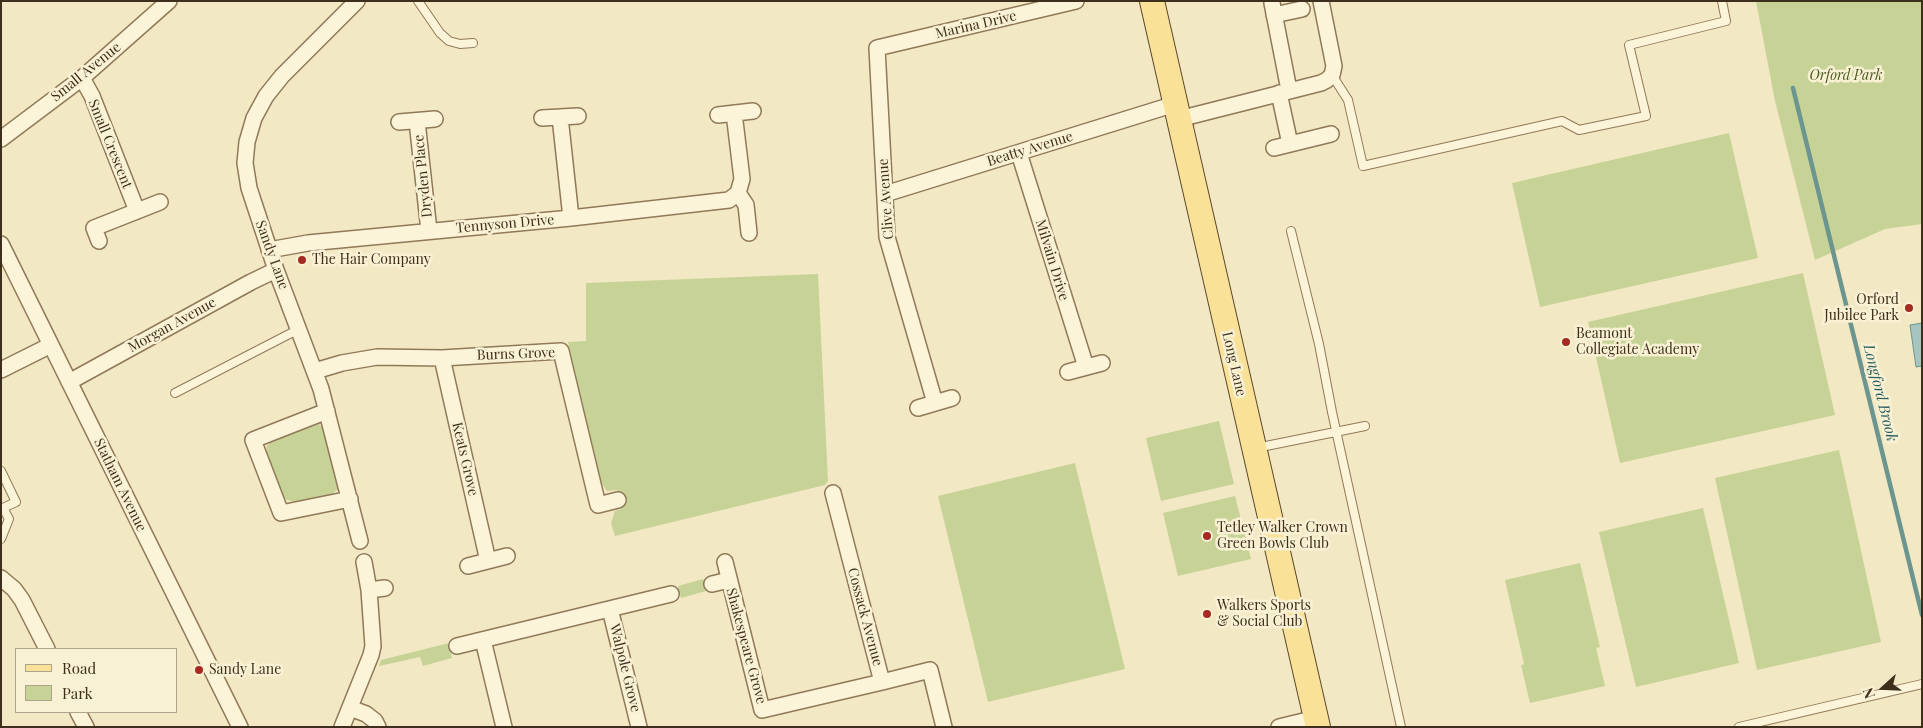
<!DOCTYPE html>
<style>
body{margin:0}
#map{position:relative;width:1923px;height:728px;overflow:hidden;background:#f3e8c4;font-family:"Playfair Display",serif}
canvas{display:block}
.frame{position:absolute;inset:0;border:2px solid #3e2f1d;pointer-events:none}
.legend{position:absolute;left:15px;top:648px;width:162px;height:65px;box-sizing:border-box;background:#f9f1d4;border:1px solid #aea38b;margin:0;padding:6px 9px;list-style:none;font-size:15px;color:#3e2f1d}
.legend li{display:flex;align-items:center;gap:10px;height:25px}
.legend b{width:25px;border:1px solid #aea38b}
.north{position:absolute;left:1858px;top:663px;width:50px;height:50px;-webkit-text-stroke:4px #f9f1d4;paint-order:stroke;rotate:250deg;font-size:14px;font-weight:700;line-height:20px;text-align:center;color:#3e2f1d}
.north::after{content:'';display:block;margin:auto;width:18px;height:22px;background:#3e2f1d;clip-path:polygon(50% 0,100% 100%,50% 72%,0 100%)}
</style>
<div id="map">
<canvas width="1923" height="728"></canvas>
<div class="frame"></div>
<ul class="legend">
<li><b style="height:6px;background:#f9e298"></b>Road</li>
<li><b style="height:14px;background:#c7d296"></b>Park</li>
</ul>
<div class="north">N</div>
</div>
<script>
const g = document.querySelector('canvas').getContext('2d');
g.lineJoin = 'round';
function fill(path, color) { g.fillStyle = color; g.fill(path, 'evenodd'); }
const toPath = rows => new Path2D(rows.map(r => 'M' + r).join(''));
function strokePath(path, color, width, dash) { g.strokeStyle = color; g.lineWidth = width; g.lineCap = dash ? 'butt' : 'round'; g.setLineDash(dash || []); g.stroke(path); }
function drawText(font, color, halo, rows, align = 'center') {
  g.font = font + ' "Playfair Display",serif'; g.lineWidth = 5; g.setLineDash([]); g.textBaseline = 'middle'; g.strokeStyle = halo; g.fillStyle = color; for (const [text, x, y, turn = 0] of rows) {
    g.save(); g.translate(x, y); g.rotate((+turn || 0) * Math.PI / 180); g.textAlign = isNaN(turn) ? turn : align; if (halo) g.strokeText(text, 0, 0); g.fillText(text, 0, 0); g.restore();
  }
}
const green = toPath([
 [1756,1,1922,1,1922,224,1885,229,1815,260,1775,101],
 [1729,133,1758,258,1540,307,1512,183],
 [1803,273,1835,415,1620,463,1588,322],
 [818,274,828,481,825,485,615,536,611,523,615,511,621,509,617,490,607,491,602,484,568,342,586,341,586,283],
 [1219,421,1234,484,1161,501,1146,438],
 [308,424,319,424,325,430,339,482,338,489,330,496,297,502,287,500,281,495,266,454,267,446,274,438],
 [1839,450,1881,642,1757,670,1715,478],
 [1075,463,1125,669,988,702,938,496],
 [1235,496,1251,559,1178,576,1163,513],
 [1703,508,1739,663,1636,687,1599,532],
 [1580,563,1600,647,1596,648,1605,686,1530,703,1521,665,1524,664,1505,580],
 [703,579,706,591,681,598,678,586],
 [449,643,452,658,423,666,420,657,379,666,381,660]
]);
const water = toPath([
 [1922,323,1922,366,1916,367,1910,325,1922,323]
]);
const stream = toPath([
 [1793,88,1922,615]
]);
const lane = toPath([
 [418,1,440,33,449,41,460,44,473,43],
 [1332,75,1348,100,1363,166,1562,121,1579,130,1646,116,1629,45,1726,21,1722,1],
 [1291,231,1319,344,1332,412,1401,727],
 [175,393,299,329],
 [1256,448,1365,426],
 [1,471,16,502,3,508,9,519,1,539],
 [1739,727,1922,684]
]);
const street = toPath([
 [357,1,282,76,266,96,254,118,247,142,245,163,249,188,276,270,321,389,360,541],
 [1272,3,1289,90],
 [1274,15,1302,9],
 [82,78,92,96,137,211],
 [1279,93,1290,144],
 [718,115,753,111],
 [560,117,571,218],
 [542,118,578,116],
 [1179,119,1321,83,1327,80,1332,75,1334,66,1321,1],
 [417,121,429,231],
 [399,122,435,119],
 [1,139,82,78,169,1],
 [1274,148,1331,134],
 [1019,153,1086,367],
 [738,193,746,205,749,233],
 [885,194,1175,104],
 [99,241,94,228,160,202],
 [1,244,240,727],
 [269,250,308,243,571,218,729,200,738,193,742,179,734,113],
 [442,358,488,561],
 [1,370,51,345],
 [315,371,342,363,377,357,442,358,561,351,598,505,618,500],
 [1068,372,1102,363],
 [69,382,251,282,276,270],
 [935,403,887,237,877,48,1076,1],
 [918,408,952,398],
 [327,411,253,440,281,513,350,499],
 [833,493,882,682,930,670,944,727],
 [725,562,762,710,882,682],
 [468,566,507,556],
 [1,578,14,589,22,600,47,649],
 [712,584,729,580],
 [369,590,385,588],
 [610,609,639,727],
 [483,640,504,727],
 [457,646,671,594],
 [350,708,366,714,375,721,378,727],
 [78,712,86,727],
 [342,727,371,655,373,646,369,590,364,562],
 [1279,727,1316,718]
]);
const primary = toPath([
 [1152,1,1318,727]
]);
const markers = [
 [302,260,5,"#a52a21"],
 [1909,308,5,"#a52a21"],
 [1566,342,5,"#a52a21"],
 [1207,536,5,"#a52a21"],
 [1207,614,5,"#a52a21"],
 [199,670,5,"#a52a21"]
];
const streetNames = [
 ["Marina Drive",976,25,-13],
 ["Small Avenue",86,72,-39],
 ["Small Crescent",110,144,68],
 ["Beatty Avenue",1030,149,-17],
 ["Dryden Place",423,176,-96],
 ["Clive Avenue",886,199,-94],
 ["Tennyson Drive",505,224,-5],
 ["Sandy Lane",272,255,70],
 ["Milvain Drive",1052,260,73],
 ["Morgan Avenue",172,325,-29],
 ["Burns Grove",516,354,-2],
 ["Long Lane",1234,364,77],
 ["Keats Grove",465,459,77],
 ["Statham Avenue",120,485,64],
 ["Cossack Avenue",865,617,75],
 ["Shakespeare Grove",746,646,75],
 ["Walpole Grove",625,668,76]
];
const parkNames = [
 ["Orford Park",1846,76]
];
const poiNames = [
 ["The Hair Company",312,260],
 ["Orford",1899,300,"right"],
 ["Jubilee Park",1899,316,"right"],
 ["Beamont",1576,334],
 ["Collegiate Academy",1576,350],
 ["Tetley Walker Crown",1217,528],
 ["Green Bowls Club",1217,544],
 ["Walkers Sports",1217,606],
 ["& Social Club",1217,622],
 ["Sandy Lane",209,670]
];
const waterNames = [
 ["Longford Brook",1880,393,76]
];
fill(green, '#c7d296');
fill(water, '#a6c5be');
strokePath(water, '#6b958e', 1);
strokePath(stream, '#6b958e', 4.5);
strokePath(lane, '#907958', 10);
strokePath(street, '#907958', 18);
strokePath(primary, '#5d472c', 26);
strokePath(lane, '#fcf4d8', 8);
strokePath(street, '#fcf4d8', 15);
strokePath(primary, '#f9e298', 24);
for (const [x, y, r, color] of markers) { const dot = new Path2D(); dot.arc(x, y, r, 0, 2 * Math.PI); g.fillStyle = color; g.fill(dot); strokePath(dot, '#f9f1d4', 2); }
drawText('14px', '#3e2f1d', '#f9f1d4', streetNames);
drawText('italic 14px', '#4a5d22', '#f9f1d4', parkNames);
drawText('14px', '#3e2f1d', '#f9f1d4', poiNames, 'left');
drawText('italic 15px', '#2b5f5f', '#f9f1d4', waterNames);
</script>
